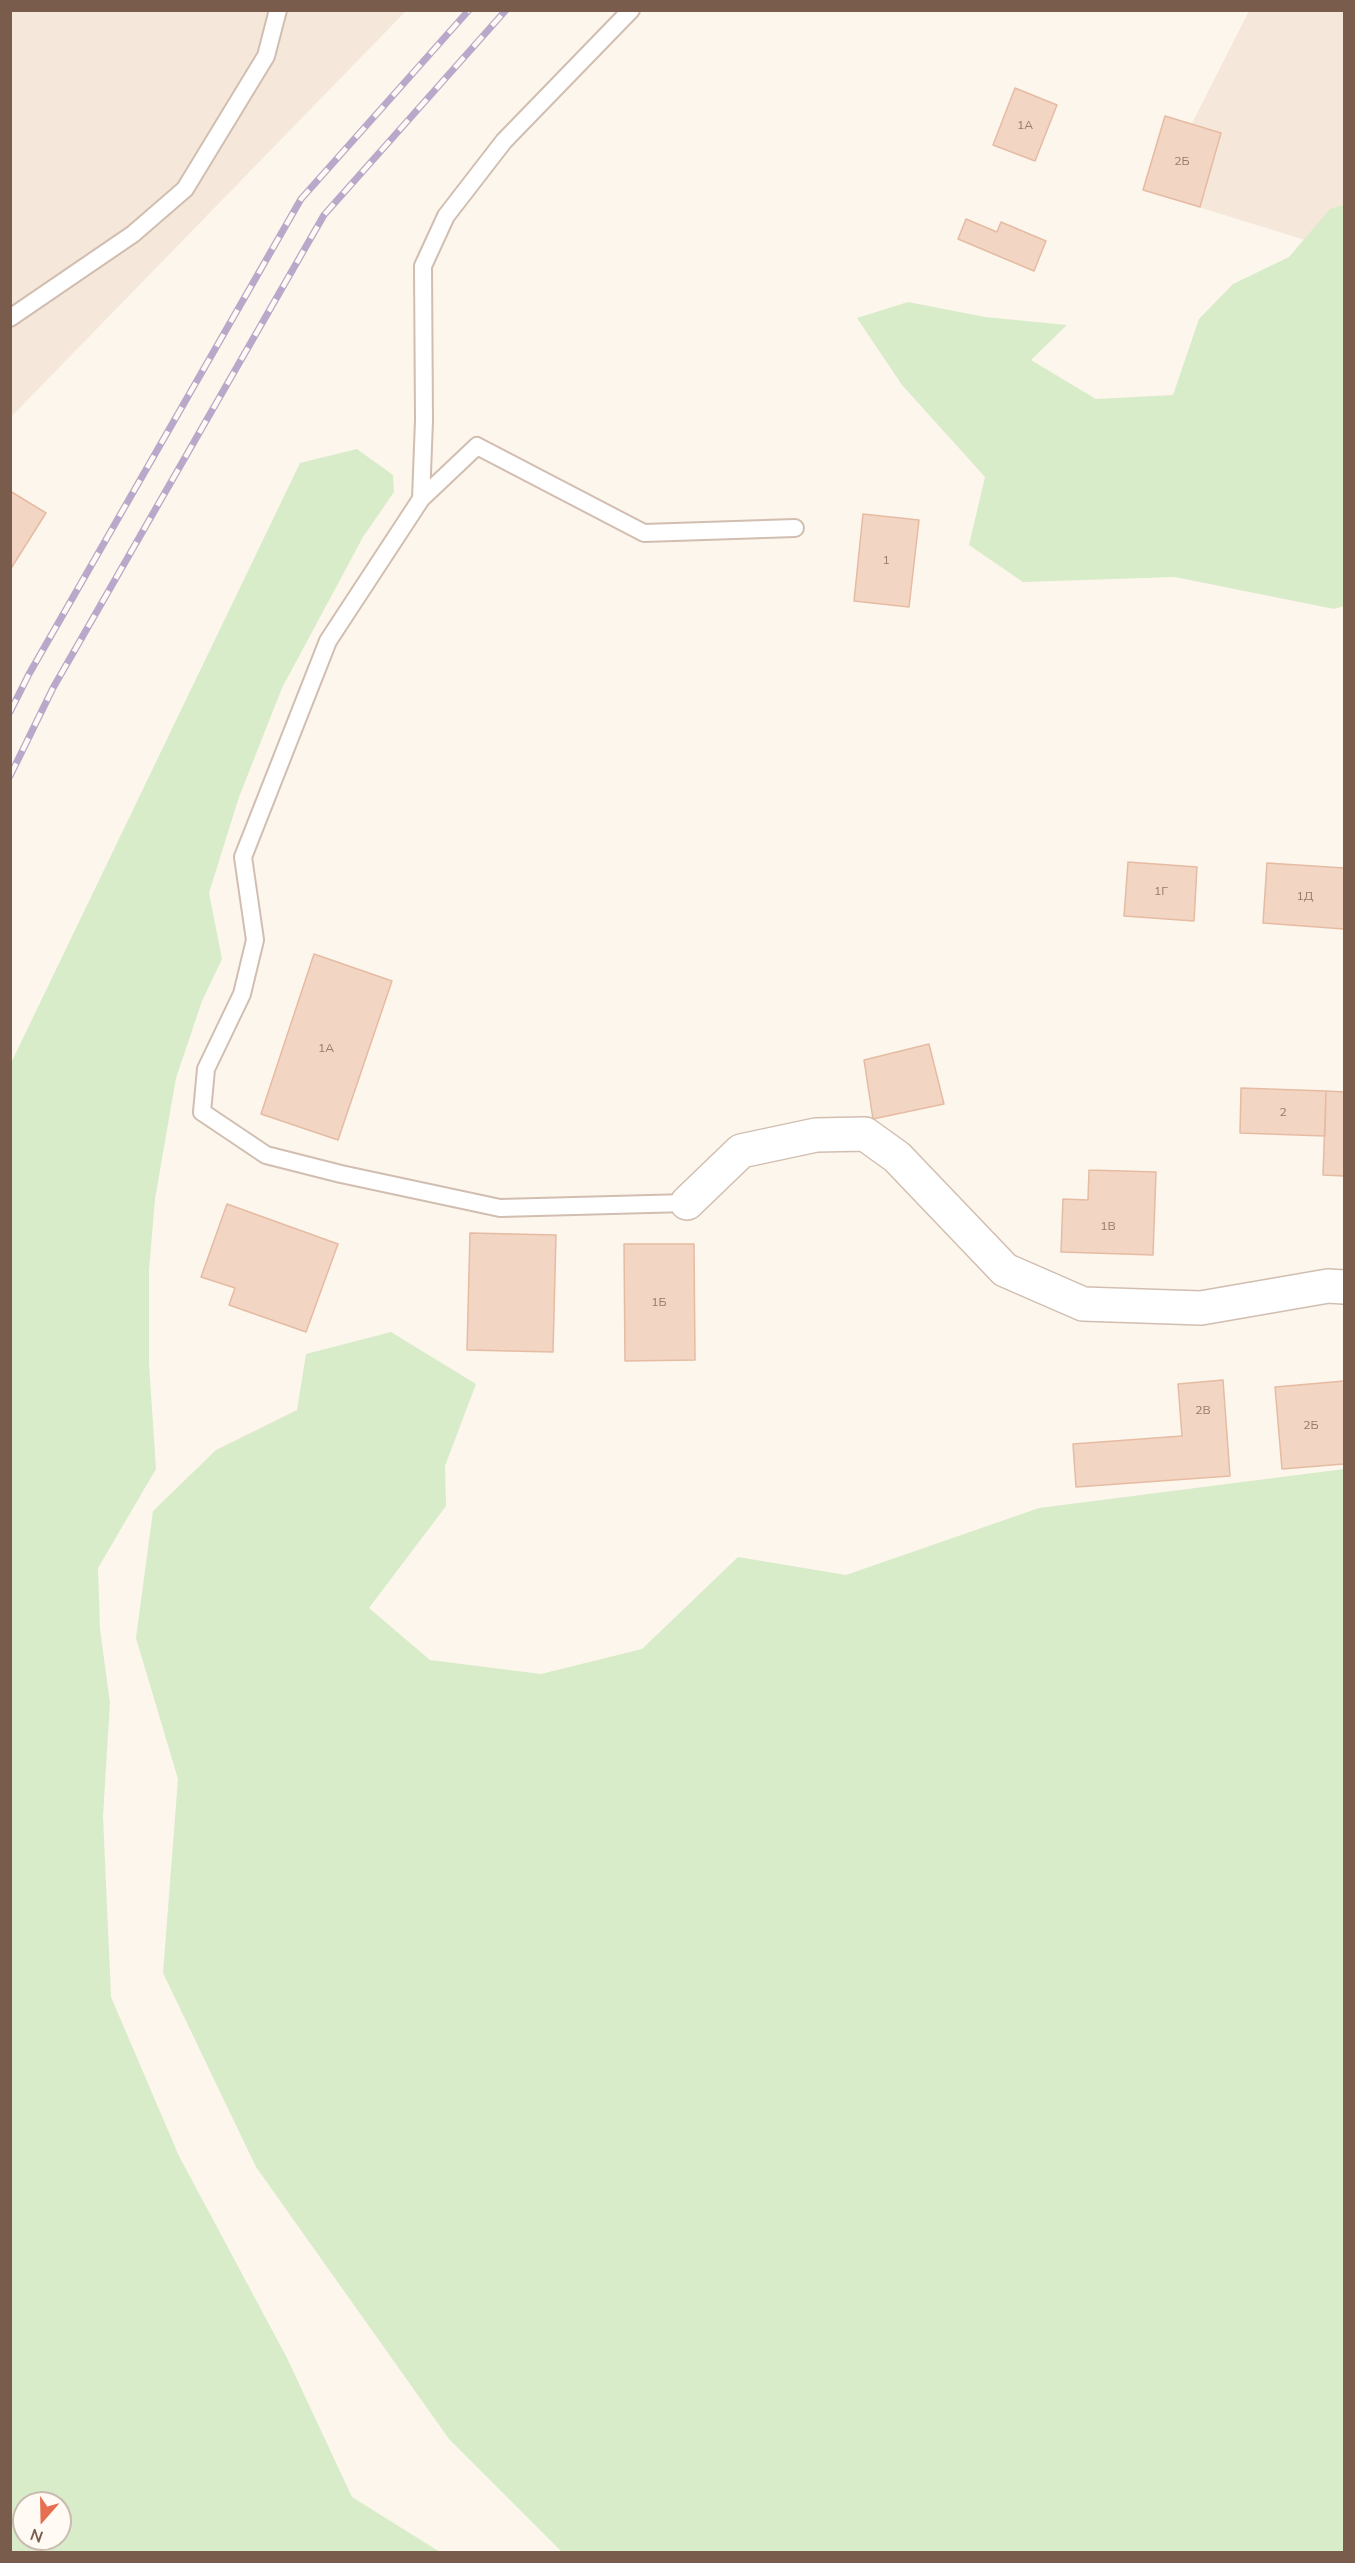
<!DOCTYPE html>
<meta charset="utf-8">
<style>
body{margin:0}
#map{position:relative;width:1355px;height:2563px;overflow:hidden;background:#fdf6ec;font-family:Mulish,sans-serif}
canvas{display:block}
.frame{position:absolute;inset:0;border:12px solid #7a5c4d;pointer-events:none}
.north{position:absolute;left:12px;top:2491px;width:60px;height:60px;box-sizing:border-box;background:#fffaf3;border:2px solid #cabbb1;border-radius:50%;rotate:200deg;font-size:16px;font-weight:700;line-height:24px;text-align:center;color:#7a5c4d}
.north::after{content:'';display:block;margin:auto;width:21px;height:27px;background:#e76f51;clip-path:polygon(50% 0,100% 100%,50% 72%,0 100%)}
</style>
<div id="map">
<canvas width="1355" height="2563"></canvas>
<div class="frame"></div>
<div class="north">N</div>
</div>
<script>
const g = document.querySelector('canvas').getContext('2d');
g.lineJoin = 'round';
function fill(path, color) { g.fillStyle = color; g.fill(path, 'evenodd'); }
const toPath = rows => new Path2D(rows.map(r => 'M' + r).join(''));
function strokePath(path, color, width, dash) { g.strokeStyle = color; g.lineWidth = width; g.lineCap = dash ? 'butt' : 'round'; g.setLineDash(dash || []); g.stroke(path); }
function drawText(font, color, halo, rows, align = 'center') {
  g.font = font + ' Mulish,sans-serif'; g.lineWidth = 4.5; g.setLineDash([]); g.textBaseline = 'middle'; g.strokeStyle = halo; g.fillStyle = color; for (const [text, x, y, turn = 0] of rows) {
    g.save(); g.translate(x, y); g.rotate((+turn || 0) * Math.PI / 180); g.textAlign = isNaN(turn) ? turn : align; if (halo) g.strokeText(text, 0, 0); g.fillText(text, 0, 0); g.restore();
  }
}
const residential = toPath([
 [11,11,406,11,11,417],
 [1249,11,1344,11,1344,252,1156,194]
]);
const green = toPath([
 [1344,205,1344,606,1334,609,1175,577,1023,582,969,545,985,477,902,385,857,318,908,302,985,317,1067,325,1031,360,1096,399,1173,395,1199,319,1233,284,1289,257,1330,209],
 [357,449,393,475,394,492,363,537,282,688,239,797,209,893,222,959,202,1001,176,1078,155,1199,149,1270,149,1363,156,1469,98,1568,100,1629,110,1703,103,1816,111,1997,179,2156,287,2358,352,2497,440,2552,11,2552,11,1063,300,463],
 [24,2503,60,2503,60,2539,24,2539],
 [391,1332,476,1384,445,1466,446,1506,369,1608,430,1660,541,1674,642,1649,738,1557,846,1575,1039,1508,1344,1469,1344,2552,562,2552,449,2439,256,2167,163,1973,178,1779,136,1638,153,1511,216,1450,297,1410,306,1354]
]);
const building = toPath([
 [1015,88,1057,105,1035,161,993,145,1015,88],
 [1165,116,1221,133,1200,207,1143,190,1165,116],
 [966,219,997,232,1001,222,1046,241,1034,271,958,239,966,219],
 [10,491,46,513,10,570,10,491],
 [863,514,919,520,909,607,854,601,863,514],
 [1128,862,1197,867,1194,921,1124,916,1128,862],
 [1267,863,1344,868,1344,929,1263,923,1267,863],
 [314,954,392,981,338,1140,261,1114,314,954],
 [929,1044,944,1104,873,1119,864,1060,929,1044],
 [1241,1088,1326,1091,1325,1136,1240,1133,1241,1088],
 [1326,1091,1344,1092,1344,1176,1323,1175,1326,1091],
 [1089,1170,1156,1172,1153,1255,1061,1252,1063,1199,1088,1200,1089,1170],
 [227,1204,338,1244,306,1332,229,1305,235,1288,201,1277,227,1204],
 [470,1233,556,1235,553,1352,467,1350,470,1233],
 [624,1244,694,1244,695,1360,625,1361,624,1244],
 [1223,1380,1230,1476,1076,1487,1073,1444,1182,1436,1178,1384,1223,1380],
 [1344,1381,1344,1464,1282,1469,1275,1387,1344,1381]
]);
const service = toPath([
 [631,10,504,141,446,216,423,266,424,420,421,499,328,641,243,857,255,940,242,994,206,1069,202,1112,266,1155,341,1174,500,1208,687,1203],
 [10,318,133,234,185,189,266,56,278,10],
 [421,499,477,446,644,533,795,528]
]);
const minor = toPath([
 [687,1203,741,1151,816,1135,865,1134,897,1157,1005,1270,1083,1304,1201,1308,1328,1286,1344,1287]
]);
const rail = toPath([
 [10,712,29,674,301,199,469,10],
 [10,776,53,688,324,215,506,10]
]);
const numberNames = [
 ["1А",1025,125],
 ["2Б",1182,161],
 ["1",886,560],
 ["1Г",1161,891],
 ["1Д",1305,896],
 ["1А",326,1048],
 ["2",1283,1112],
 ["1В",1108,1226],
 ["1Б",659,1302],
 ["2В",1203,1410],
 ["2Б",1311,1425]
];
fill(residential, '#f5e8da');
fill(green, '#d8ecc9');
fill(building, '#f3d5c3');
strokePath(building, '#e6bba3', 1.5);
strokePath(service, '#d1beb0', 20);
strokePath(minor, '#d1beb0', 36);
strokePath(service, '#fff', 16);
strokePath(minor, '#fff', 33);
strokePath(rail, '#b9a8c9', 7);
strokePath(rail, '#fffaf3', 4.5, [14]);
drawText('12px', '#987a6a', null, numberNames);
</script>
